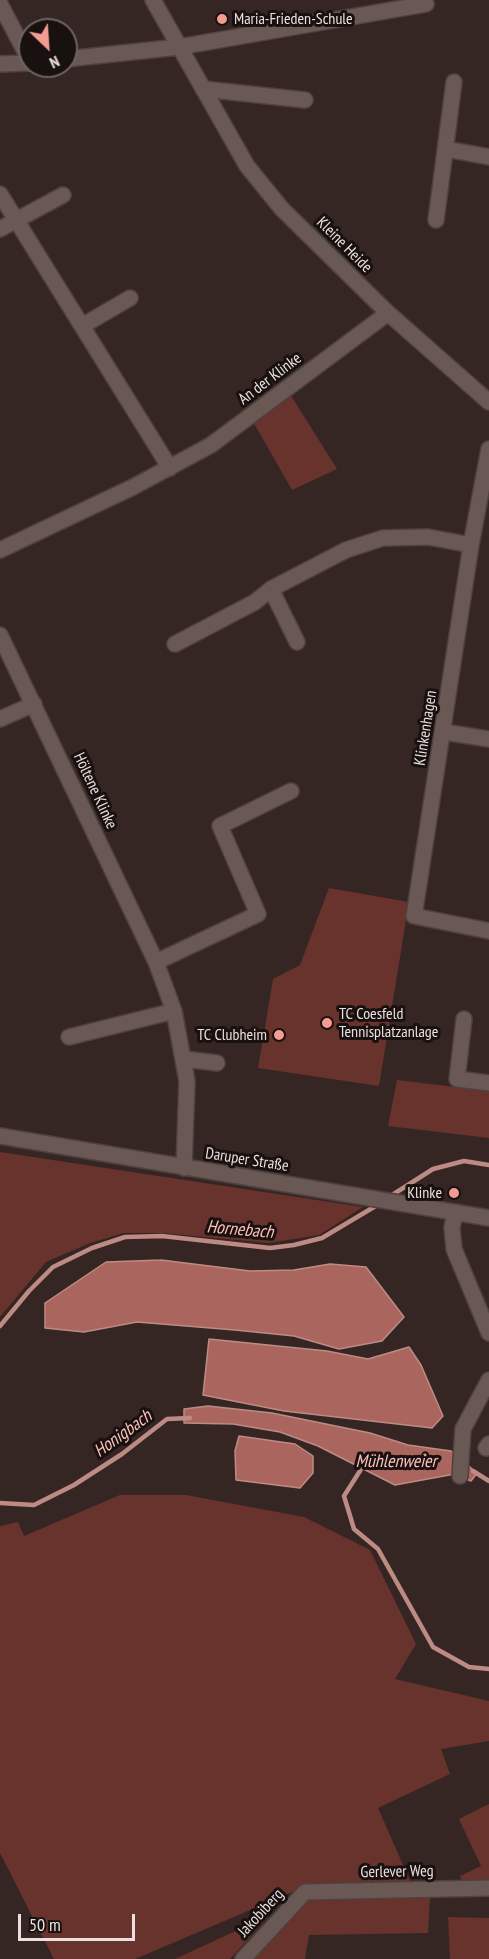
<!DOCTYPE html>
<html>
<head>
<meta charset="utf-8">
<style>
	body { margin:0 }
	#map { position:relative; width:489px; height:1959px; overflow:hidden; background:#352624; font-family:"PT Sans Narrow",sans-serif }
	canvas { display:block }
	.north { position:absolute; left:18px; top:18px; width:60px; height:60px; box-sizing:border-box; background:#181110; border:2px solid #6c6462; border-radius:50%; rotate:155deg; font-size:16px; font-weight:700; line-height:24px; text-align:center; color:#ebe0de }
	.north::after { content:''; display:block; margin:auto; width:21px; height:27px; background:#f59c92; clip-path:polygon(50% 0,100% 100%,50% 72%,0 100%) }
	.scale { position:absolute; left:18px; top:1914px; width:117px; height:27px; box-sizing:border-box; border:3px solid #ebe0de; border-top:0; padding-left:8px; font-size:18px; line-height:21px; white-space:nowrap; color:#ebe0de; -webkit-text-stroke:4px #181110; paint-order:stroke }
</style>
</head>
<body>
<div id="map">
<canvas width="489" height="1959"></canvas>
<div class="north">N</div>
<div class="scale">50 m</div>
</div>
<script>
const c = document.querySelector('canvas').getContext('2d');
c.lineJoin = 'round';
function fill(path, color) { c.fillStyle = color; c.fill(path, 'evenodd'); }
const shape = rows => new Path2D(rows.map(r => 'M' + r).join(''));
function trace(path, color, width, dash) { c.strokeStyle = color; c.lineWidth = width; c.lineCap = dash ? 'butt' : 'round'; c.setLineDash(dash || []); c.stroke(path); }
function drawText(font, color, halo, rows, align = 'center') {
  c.font = font + ' "PT Sans Narrow",sans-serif'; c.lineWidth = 6; c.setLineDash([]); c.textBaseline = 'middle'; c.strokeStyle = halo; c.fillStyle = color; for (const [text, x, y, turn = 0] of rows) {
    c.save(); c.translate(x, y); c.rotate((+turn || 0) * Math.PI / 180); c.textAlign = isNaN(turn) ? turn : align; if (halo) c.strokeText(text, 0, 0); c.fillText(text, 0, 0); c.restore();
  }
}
const green = shape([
	[290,394,337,469,292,490,252,420],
	[329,888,409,902,379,1086,258,1068,273,979,300,965],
	[397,1080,489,1091,489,1138,388,1126],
	[0,1152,363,1207,319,1235,269,1243,162,1233,124,1233,90,1243,46,1262,0,1317],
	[120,1495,186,1495,304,1517,370,1550,416,1644,395,1679,489,1701,489,1741,441,1749,450,1774,378,1808,411,1883,302,1888,135,1959,54,1959,0,1853,0,1526,18,1522,24,1536],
	[489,1804,489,1882,462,1882,460,1876,481,1866,459,1819],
	[308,1898,430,1898,428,1933,309,1935,305,1959,249,1959],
	[270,1915,230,1959,175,1959],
	[448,1917,489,1918,489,1959,450,1959]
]);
const water = shape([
	[161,1260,250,1271,294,1270,330,1264,366,1267,404,1317,382,1341,339,1349,294,1336,235,1330,137,1322,84,1332,45,1328,45,1303,106,1262,161,1260],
	[209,1339,327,1351,368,1359,409,1347,421,1365,443,1416,432,1428,284,1411,203,1395,209,1339],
	[208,1406,272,1413,370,1433,408,1445,451,1451,477,1473,471,1481,455,1474,395,1485,318,1446,280,1432,233,1424,184,1423,184,1409,208,1406],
	[239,1436,295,1444,313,1456,313,1473,300,1488,236,1480,235,1451,239,1436]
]);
const stream = shape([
	[389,1197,433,1169,464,1161,489,1165],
	[0,1326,29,1291,53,1267,92,1248,125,1237,162,1236,270,1248,294,1245,322,1238,379,1204],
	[365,1463,344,1496,354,1529,378,1549,433,1647,469,1667,489,1669],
	[473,1471,489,1481],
	[0,1503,34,1505,74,1485,122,1454,167,1419,190,1418]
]);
const minor = shape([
	[153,0,247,166,282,209,388,313,489,402],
	[0,4,30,61],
	[66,59,179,47,426,4],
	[0,64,30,63],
	[203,89,305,100],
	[446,149,489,157],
	[0,194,170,468],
	[436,220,454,82],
	[0,229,63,195],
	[82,326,130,298],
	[489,449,471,545,414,916,489,931],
	[0,550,133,487,211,445,388,313],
	[271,589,297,642],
	[0,635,156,962,174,1011,187,1081,184,1168],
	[175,644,255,602,271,589,346,550,383,538,428,537,471,545],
	[0,719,34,704],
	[444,732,489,739],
	[156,962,258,914,220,826,291,791],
	[464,1019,457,1079,489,1083],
	[69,1037,174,1011],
	[184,1059,217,1063],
	[0,1136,489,1218],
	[455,1212,452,1228,454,1249,489,1333],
	[486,1448,489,1444],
	[460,1476,463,1429,489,1380],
	[243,1959,305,1892,489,1888]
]);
const markers = [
	[222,19,6,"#f59c92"],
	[327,1023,6,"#f59c92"],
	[279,1035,6,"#f59c92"],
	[454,1193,6,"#f59c92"]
];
const poiNames = [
	["Maria-Frieden-Schule",234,19],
	["TC Coesfeld",339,1014],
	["Tennisplatzanlage",339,1032],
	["TC Clubheim",267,1035,"right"],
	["Klinke",442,1193,"right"]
];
const streetNames = [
	["Kleine Heide",344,245,45],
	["An der Klinke",270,379,-37],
	["Klinkenhagen",426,728,-81],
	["Höltene Klinke",95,791,65],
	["Daruper Straße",247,1160,9],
	["Gerlever Weg",397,1872,-1],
	["Jakobiberg",261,1913,-47]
];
const waterNames = [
	["Hornebach",240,1230,5],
	["Honigbach",123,1434,-36],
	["Mühlenweier",396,1462]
];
fill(green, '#68322d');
fill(water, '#aa665e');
trace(water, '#be8b84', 1.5);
trace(stream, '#be8b84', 4.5);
trace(minor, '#4e413f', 18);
trace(minor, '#6a5855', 15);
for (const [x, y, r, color] of markers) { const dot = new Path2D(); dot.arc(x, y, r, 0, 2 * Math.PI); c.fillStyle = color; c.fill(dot); trace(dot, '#181110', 2); }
drawText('16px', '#ebe0de', '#181110', poiNames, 'left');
drawText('16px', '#ebe0de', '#181110', streetNames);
drawText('italic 18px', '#fec1b9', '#181110', waterNames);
</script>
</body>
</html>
